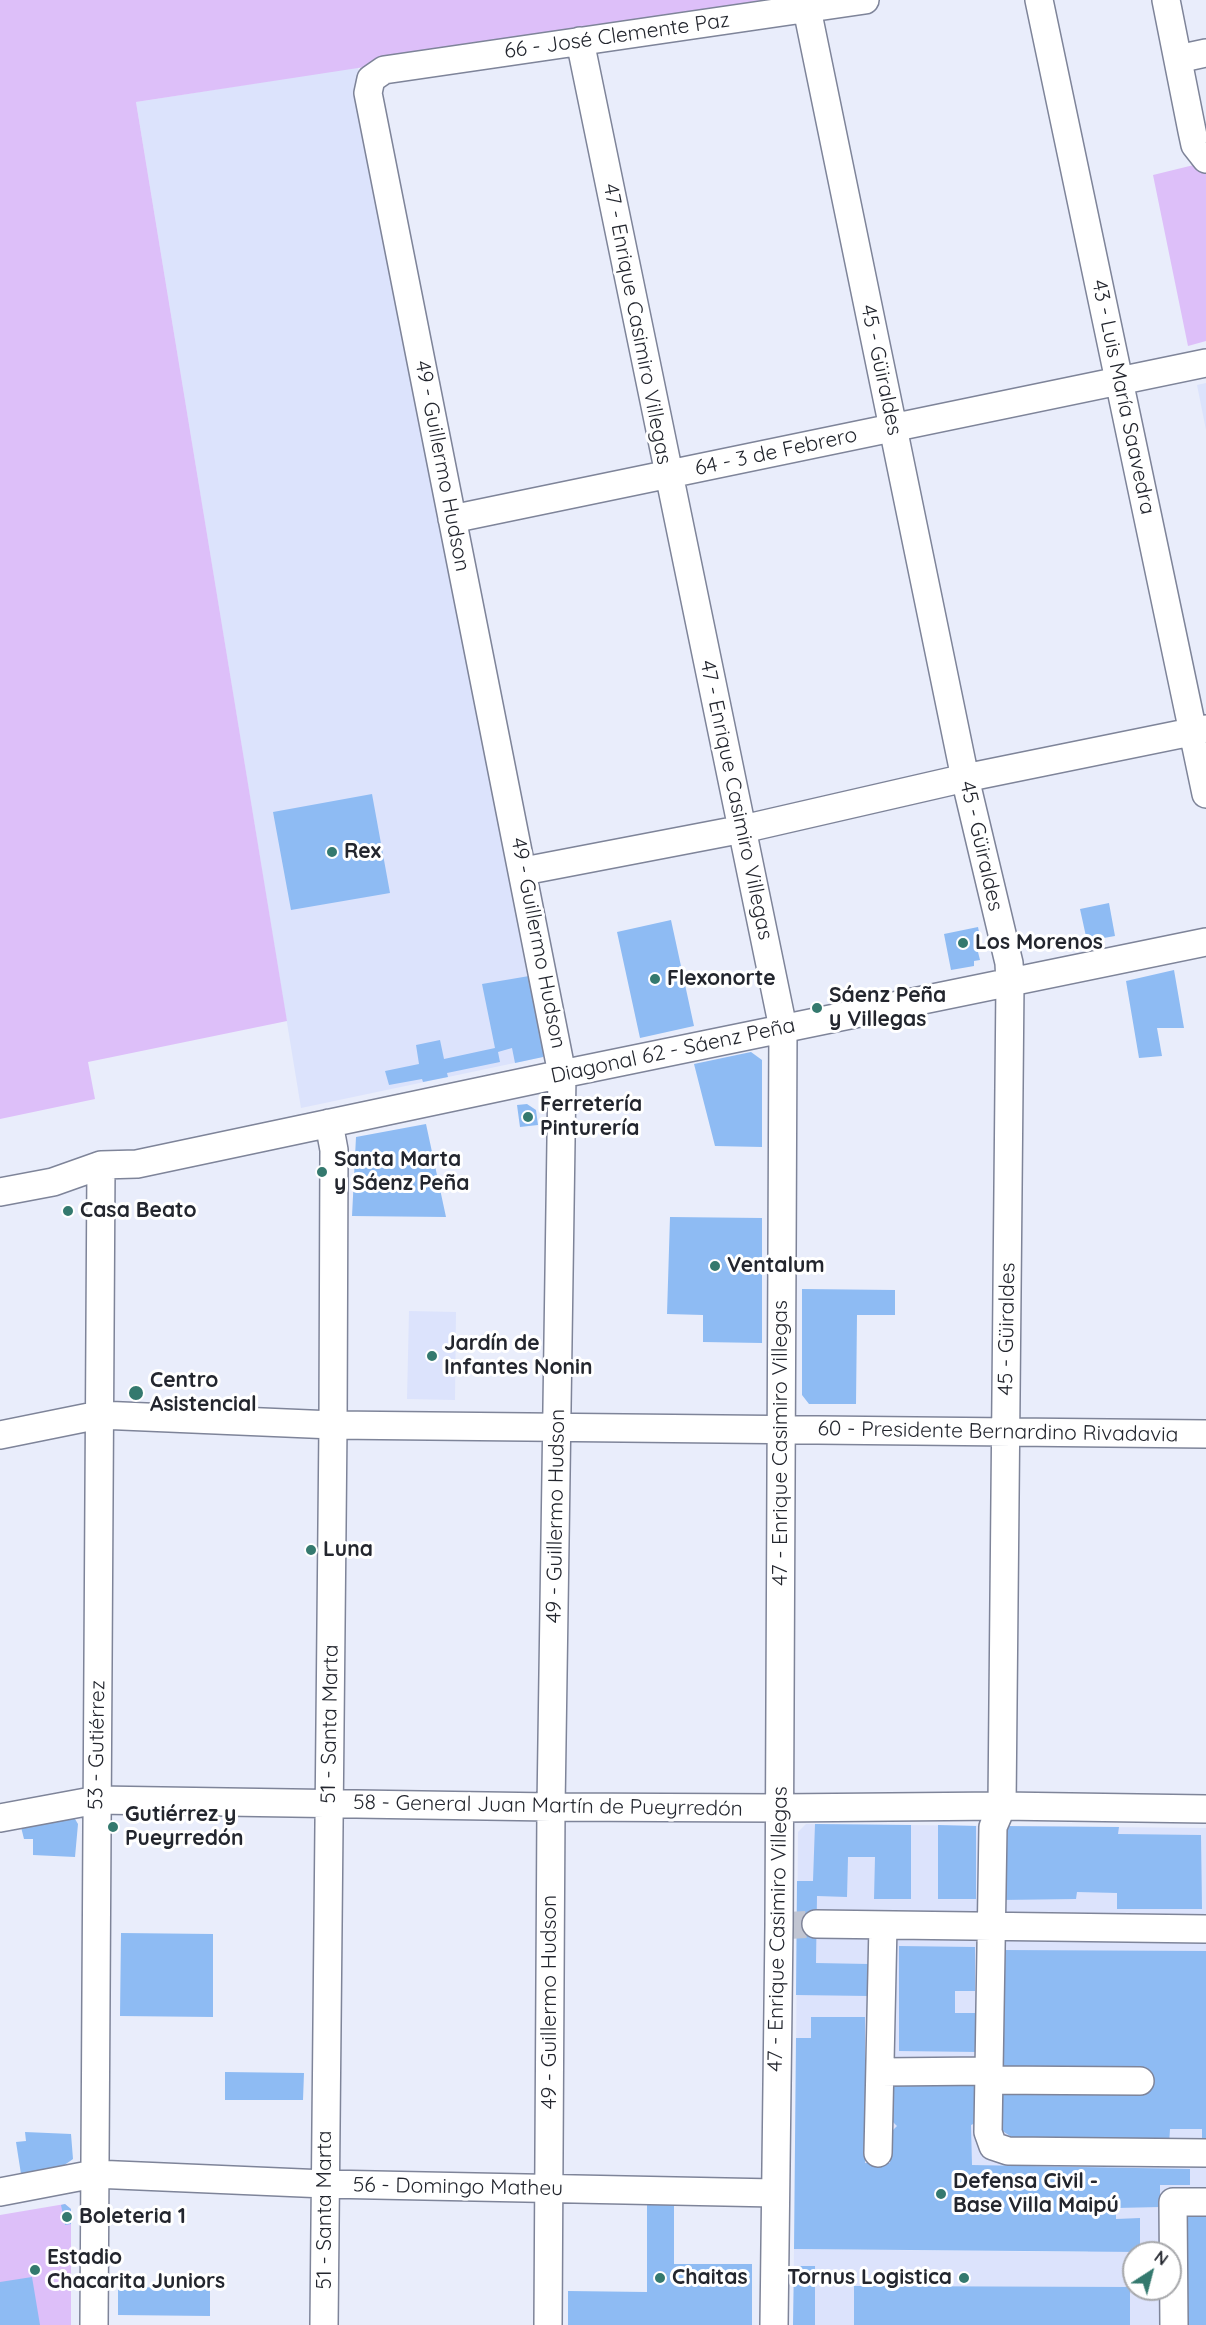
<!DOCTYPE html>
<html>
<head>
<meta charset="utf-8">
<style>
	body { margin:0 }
	#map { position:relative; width:1206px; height:2325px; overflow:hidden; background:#e9edfb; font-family:Quicksand,sans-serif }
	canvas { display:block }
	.north { position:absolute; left:1122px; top:2241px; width:60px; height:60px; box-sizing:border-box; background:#fff; border:2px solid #a7a8ab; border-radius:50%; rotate:36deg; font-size:16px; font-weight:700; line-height:24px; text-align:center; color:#23262e }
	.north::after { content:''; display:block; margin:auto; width:21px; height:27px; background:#34796e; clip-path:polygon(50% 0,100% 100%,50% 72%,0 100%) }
</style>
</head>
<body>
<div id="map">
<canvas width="1206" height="2325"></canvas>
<div class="north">N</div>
</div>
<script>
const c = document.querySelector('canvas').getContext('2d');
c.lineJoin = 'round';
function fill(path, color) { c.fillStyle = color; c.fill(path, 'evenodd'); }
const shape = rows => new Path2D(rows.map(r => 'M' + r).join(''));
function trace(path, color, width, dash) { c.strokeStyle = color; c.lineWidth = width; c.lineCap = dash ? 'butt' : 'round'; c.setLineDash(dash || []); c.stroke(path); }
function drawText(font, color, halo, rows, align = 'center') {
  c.font = font + ' Quicksand,sans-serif'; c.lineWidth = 6; c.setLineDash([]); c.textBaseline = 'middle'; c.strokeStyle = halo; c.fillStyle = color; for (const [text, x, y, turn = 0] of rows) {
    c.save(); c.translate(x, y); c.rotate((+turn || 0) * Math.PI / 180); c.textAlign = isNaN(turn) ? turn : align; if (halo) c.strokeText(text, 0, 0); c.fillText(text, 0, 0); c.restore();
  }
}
const built = shape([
	[358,67,548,1050,543,1057,301,1108,136,102],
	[1206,383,1206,430,1197,385],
	[409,1311,456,1312,455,1400,407,1399],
	[806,1824,1206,1828,1206,2325,793,2325,794,2249,1088,2252,1088,2168,795,2162,798,1832],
	[1134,2253,1170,2253,1170,2289,1134,2289]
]);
const green = shape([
	[0,0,802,0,136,102,287,1021,88,1062,95,1099,0,1119],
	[1206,162,1206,341,1188,346,1153,175],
	[65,2204,71,2209,71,2325,0,2325,0,2215]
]);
const building = shape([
	[372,794,390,893,291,910,273,812],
	[1109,903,1115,936,1087,941,1080,909],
	[671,920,694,1026,640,1038,617,932],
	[978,927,983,951,978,952,980,960,974,961,974,966,951,970,944,934],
	[1174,970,1184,1028,1157,1028,1162,1056,1139,1058,1126,981],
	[535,975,548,1050,543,1057,515,1063,512,1048,498,1052,500,1062,447,1073,448,1077,423,1082,422,1079,389,1085,385,1071,419,1064,416,1045,440,1040,444,1059,495,1048,482,984],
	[751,1052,762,1060,762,1147,715,1146,694,1064],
	[527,1104,536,1110,538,1125,520,1127,517,1105],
	[426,1124,446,1217,352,1216,356,1137],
	[670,1217,762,1218,762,1343,703,1342,703,1315,667,1314],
	[802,1289,895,1290,895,1315,857,1315,856,1404,809,1404,802,1395],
	[69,1816,75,1819,78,1824,75,1857,33,1855,33,1839,24,1839,21,1827],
	[815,1824,911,1825,911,1899,874,1899,875,1857,848,1857,847,1897,817,1896,816,1963,869,1964,869,1996,796,1995,797,1881,813,1881],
	[938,1825,976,1826,976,1899,938,1899],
	[1001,1826,1119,1827,1118,1834,1201,1835,1202,1909,1117,1909,1117,1893,1077,1892,1076,1899,1000,1900],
	[121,1933,213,1934,213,2017,120,2016],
	[899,1946,975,1947,975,1991,955,1991,955,2013,978,2013,978,2052,899,2051],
	[1001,1950,1206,1951,1206,2145,1202,2145,1202,2129,1170,2129,1169,2145,1024,2145,1001,2130],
	[811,2017,865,2017,865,2163,890,2163,891,2132,897,2126,891,2120,890,2082,980,2082,980,2121,971,2125,972,2165,1190,2169,1190,2185,1160,2185,1160,2207,1116,2208,1116,2219,1140,2218,1140,2252,794,2249,796,2038,811,2038],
	[225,2072,304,2073,303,2100,225,2100],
	[25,2132,71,2134,73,2159,63,2166,39,2173,21,2174,16,2142,26,2141],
	[65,2204,71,2209,71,2224,65,2225,61,2205],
	[647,2205,674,2205,674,2264,752,2264,752,2325,568,2325,568,2291,647,2292],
	[1186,2217,1206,2217,1206,2325,1187,2325],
	[794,2266,815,2266,815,2325,793,2325],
	[32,2277,40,2325,0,2325,0,2282],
	[854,2286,1130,2287,1130,2325,854,2325],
	[118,2287,210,2288,210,2316,118,2315]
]);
const minorTunnel = shape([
	[779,1926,816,1924]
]);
const minor = shape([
	[1039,0,1206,794],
	[1166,0,1192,131,1195,145,1206,159],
	[807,9,965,778,1009,963,1010,983,1002,1806,993,1827,988,2132,993,2146,1008,2151,1206,2153],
	[580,41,783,1028,779,1926,774,2325],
	[1178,59,1206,53],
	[452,519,1206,363],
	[524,871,743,829,965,778,1206,729],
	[0,1192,53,1182,101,1165,137,1164,562,1074,1206,942],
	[0,1435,99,1415,333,1425,1206,1434],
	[0,1818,97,1800,551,1807,779,1808,1002,1806,1206,1809],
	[816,1924,1206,1929],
	[881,2072,988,2071],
	[988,2080,1140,2081],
	[878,2153,883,1925],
	[0,2192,94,2174,325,2184,775,2193],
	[94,2325,101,1165],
	[324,2325,333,1425,334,1150,329,1123],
	[548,2325,551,1807,562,1074,368,93,371,79,384,70,865,0],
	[1174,2325,1173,2202,1206,2202]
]);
const markers = [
	[332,852,6,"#34796e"],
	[963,943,6,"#34796e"],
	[655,979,6,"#34796e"],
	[817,1008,6,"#34796e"],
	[528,1117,6,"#34796e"],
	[322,1172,6,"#34796e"],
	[68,1211,6,"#34796e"],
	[715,1266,6,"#34796e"],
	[432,1356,6,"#34796e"],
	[136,1393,8,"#34796e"],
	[311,1550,6,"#34796e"],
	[113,1827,6,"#34796e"],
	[941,2194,6,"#34796e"],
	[67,2217,6,"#34796e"],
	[35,2270,6,"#34796e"],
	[660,2278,6,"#34796e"],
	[964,2278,6,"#34796e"]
];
const streetNames = [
	["66 - José Clemente Paz",617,36,-8],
	["47 - Enrique Casimiro Villegas",637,324,79],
	["45 - Güiraldes",881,370,78],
	["43 - Luis María Saavedra",1123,397,78],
	["64 - 3 de Febrero",776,452,-12],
	["49 - Guillermo Hudson",442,466,79],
	["47 - Enrique Casimiro Villegas",736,800,78],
	["45 - Güiraldes",981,846,77],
	["49 - Guillermo Hudson",538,943,79],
	["Diagonal 62 - Sáenz Peña",673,1051,-12],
	["45 - Güiraldes",1007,1329,-89],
	["60 - Presidente Bernardino Rivadavia",998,1432,1],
	["47 - Enrique Casimiro Villegas",781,1443,-90],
	["49 - Guillermo Hudson",556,1516,-89],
	["51 - Santa Marta",330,1724,-89],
	["53 - Gutiérrez",97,1745,-89],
	["58 - General Juan Martín de Pueyrredón",548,1806,1],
	["47 - Enrique Casimiro Villegas",778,1929,-89],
	["49 - Guillermo Hudson",550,2002,-90],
	["56 - Domingo Matheu",458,2187,1],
	["51 - Santa Marta",325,2210,-90]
];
const poiNames = [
	["Rex",344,852],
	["Los Morenos",975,943],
	["Flexonorte",667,979],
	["Sáenz Peña",829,996],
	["y Villegas",829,1020],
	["Ferretería",540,1105],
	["Pinturería",540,1129],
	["Santa Marta",334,1160],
	["y Sáenz Peña",334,1184],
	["Casa Beato",80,1211],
	["Ventalum",727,1266],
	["Jardín de",444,1344],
	["Infantes Nonin",444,1368],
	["Centro",150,1381],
	["Asistencial",150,1405],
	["Luna",323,1550],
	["Gutiérrez y",125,1815],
	["Pueyrredón",125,1839],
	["Defensa Civil -",953,2182],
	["Base Villa Maipú",953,2206],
	["Boleteria 1",79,2217],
	["Estadio",47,2258],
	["Chacarita Juniors",47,2282],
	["Chaitas",672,2278],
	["Tornus Logistica",952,2278,"right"]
];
fill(built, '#dce3fc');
fill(green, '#ddbff9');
fill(building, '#8ebbf3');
trace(minorTunnel, '#c1c5d2', 27, [27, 14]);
trace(minor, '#7e8499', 30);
trace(minor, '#fff', 27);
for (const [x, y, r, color] of markers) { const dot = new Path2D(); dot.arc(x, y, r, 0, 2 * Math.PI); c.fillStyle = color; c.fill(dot); trace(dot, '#fff', 2); }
drawText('21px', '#23262e', '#fff', streetNames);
drawText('bold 21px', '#23262e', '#fff', poiNames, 'left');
</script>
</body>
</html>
